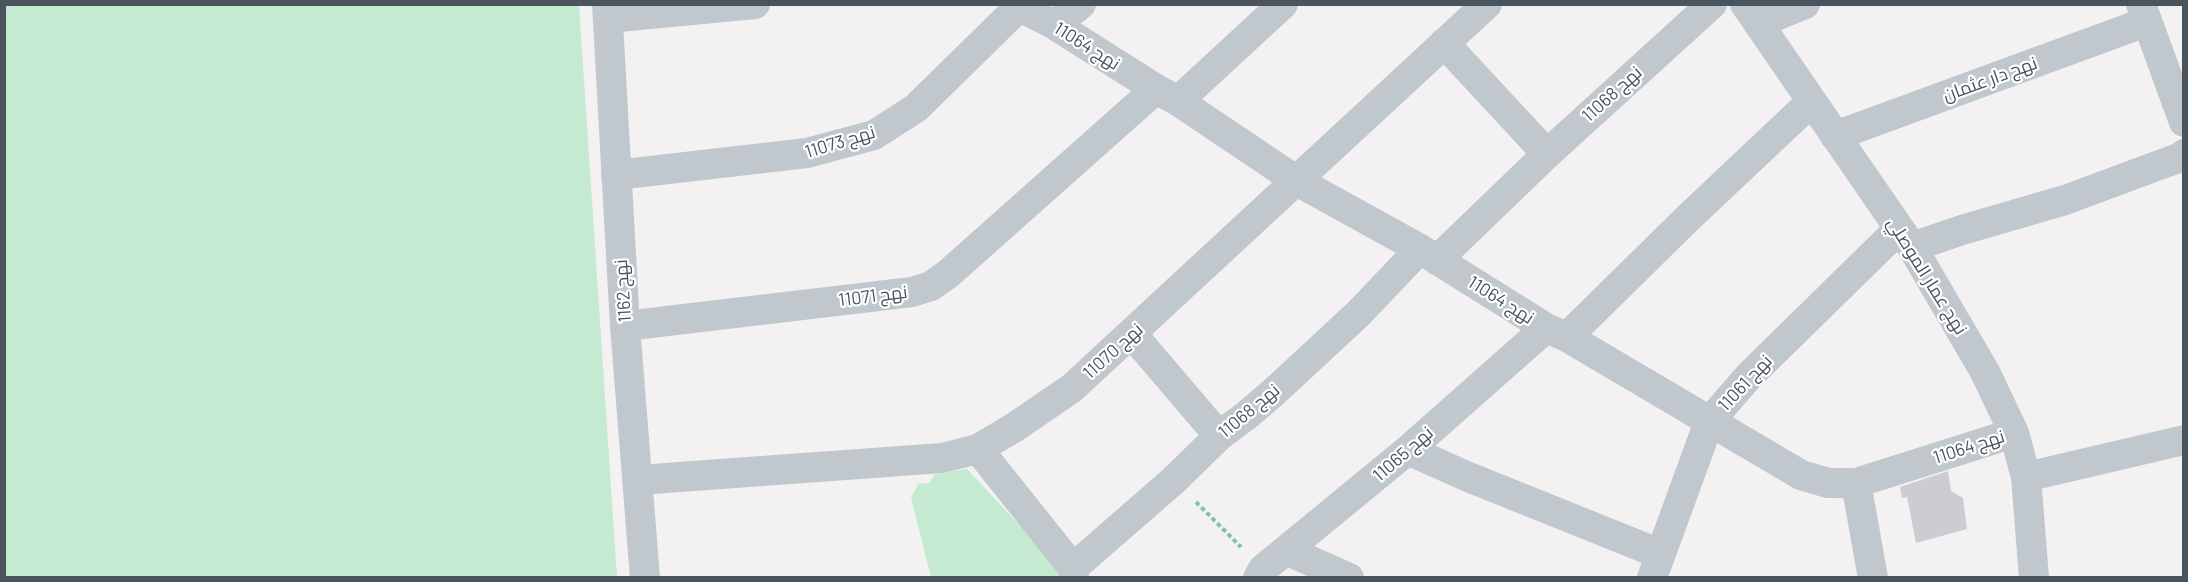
<!DOCTYPE html>
<html>
<head>
<meta charset="utf-8">
<style>
	body { margin:0 }
	#map { position:relative; width:2188px; height:582px; overflow:hidden; background:#f3f1f1; font-family:Barlow,sans-serif }
	canvas { display:block }
	.frame { position:absolute; inset:0; border:6px solid #4a545c; pointer-events:none }
</style>
</head>
<body>
<div id="map">
<canvas width="2188" height="582"></canvas>
<div class="frame"></div>
</div>
<script>
const c = document.querySelector('canvas').getContext('2d');
c.lineJoin = 'round';
function fill(path, color) { c.fillStyle = color; c.fill(path, 'evenodd'); }
const shape = rows => new Path2D(rows.map(r => 'M' + r).join(''));
function trace(path, color, width, dash) { c.strokeStyle = color; c.lineWidth = width; c.lineCap = dash ? 'butt' : 'round'; c.setLineDash(dash || []); c.stroke(path); }
function drawText(font, color, halo, rows, align = 'center') {
  c.font = font + ' Barlow,Cairo,sans-serif'; c.lineWidth = 4.5; c.setLineDash([]); c.textBaseline = 'middle'; c.strokeStyle = halo; c.fillStyle = color; for (const [text, x, y, turn = 0] of rows) {
    c.save(); c.translate(x, y); c.rotate((+turn || 0) * Math.PI / 180); c.textAlign = isNaN(turn) ? turn : align; if (halo) c.strokeText(text, 0, 0); c.fillText(text, 0, 0); c.restore();
  }
}
const green = shape([
	[4,5,579,5,617,577,5,577],
	[967,469,1063,572,1066,577,931,577,911,498,918,484,929,483,935,474]
]);
const building = shape([
	[1948,471,1951,491,1963,498,1967,529,1916,543,1907,497,1902,498,1900,487]
]);
const path = shape([
	[1196,502,1241,547]
]);
const minor = shape([
	[607,4,625,326,645,578],
	[1014,4,1055,25,1156,89,1178,101,1297,181,1420,249,1546,328,1567,337,1801,475,1828,483,1856,483,2014,433],
	[1745,4,1912,247,1985,372,2014,433,2026,477,2034,578],
	[2141,4,2184,122],
	[608,18,755,4],
	[1758,23,1805,4],
	[1055,25,1081,4],
	[1444,43,1547,154],
	[1178,101,1283,4],
	[1835,136,2146,22],
	[616,175,807,153,874,135,916,108,1019,7],
	[1912,247,1962,230,2065,200,2181,157,2184,154],
	[1437,260,1547,154,1712,4],
	[625,326,912,292,931,286,948,274,1156,89],
	[1132,334,1219,436],
	[1567,337,1688,218,1811,102],
	[978,449,1073,568],
	[1408,450,1466,476,1660,554],
	[2026,477,2184,440],
	[638,480,942,458,978,449,1015,427,1072,388,1487,4],
	[1856,483,1873,578],
	[1288,551,1349,578],
	[1074,578,1073,568,1174,480,1219,436,1247,415,1275,391,1358,314,1420,249],
	[1258,578,1263,569,1408,450,1546,328],
	[1652,578,1709,422,1749,376,1899,229]
]);
const streetNames = [
	["نهج 11064",1087,46,32],
	["نهج دار عثمان",1990,79,-20],
	["نهج 11068",1612,94,-42],
	["نهج 11073",840,142,-17],
	["نهج عمار الموصلي",1927,276,58],
	["نهج 1162",623,291,-94],
	["نهج 11071",873,296,-7],
	["نهج 11064",1501,300,32],
	["نهج 11070",1113,351,-42],
	["نهج 11061",1745,383,-47],
	["نهج 11068",1249,411,-40],
	["نهج 11064",1969,447,-18],
	["نهج 11065",1403,454,-41]
];
fill(green, '#c4ebd1');
fill(building, '#cbcdd2');
trace(path, '#7fc6a0', 4, [4.5, 3]);
trace(minor, '#c0c8ce', 30);
drawText('18px', '#4a545c', '#fff', streetNames);
</script>
</body>
</html>
